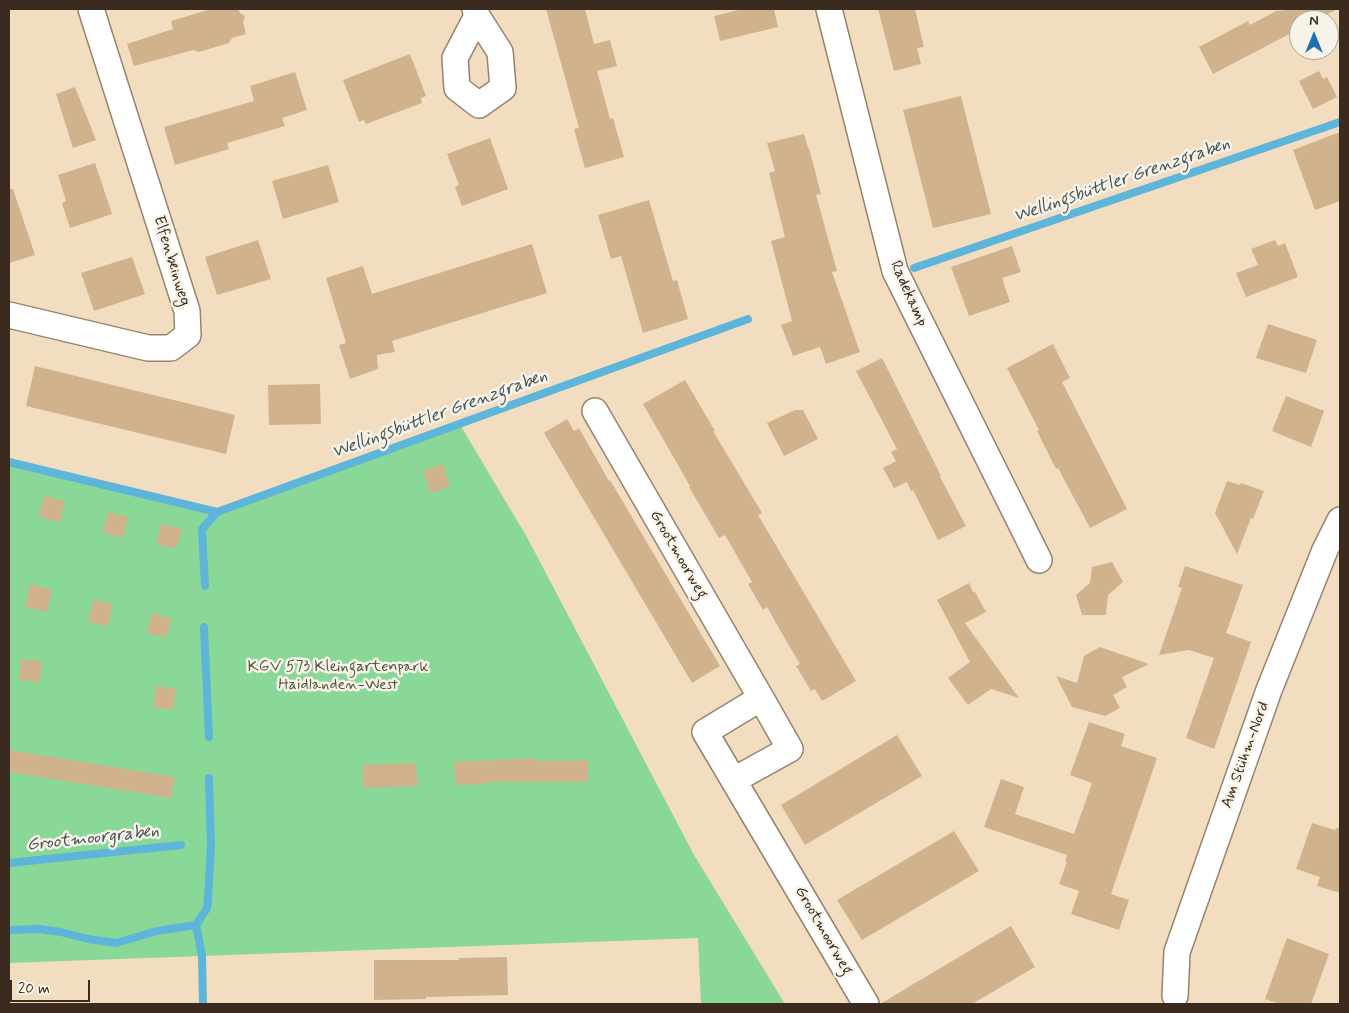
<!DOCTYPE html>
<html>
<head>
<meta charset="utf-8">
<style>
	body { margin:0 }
	#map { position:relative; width:1349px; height:1013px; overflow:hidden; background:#f3ddc0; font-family:Mynerve,sans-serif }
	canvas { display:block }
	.frame { position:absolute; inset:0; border:10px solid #3b2a1e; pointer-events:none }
	.north { position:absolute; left:1289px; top:10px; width:50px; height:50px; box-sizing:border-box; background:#f7f3e8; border:1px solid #aca397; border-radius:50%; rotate:0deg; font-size:14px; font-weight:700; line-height:20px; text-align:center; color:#3b2a1e }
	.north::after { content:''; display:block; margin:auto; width:18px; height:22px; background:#1f6fb2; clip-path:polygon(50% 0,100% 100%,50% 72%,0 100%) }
	.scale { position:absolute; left:10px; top:980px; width:80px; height:22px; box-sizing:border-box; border:2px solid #3b2a1e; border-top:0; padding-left:6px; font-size:15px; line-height:18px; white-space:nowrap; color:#3b2a1e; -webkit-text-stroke:4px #f7f3e8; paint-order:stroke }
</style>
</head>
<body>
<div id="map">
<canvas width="1349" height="1013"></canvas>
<div class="frame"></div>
<div class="north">N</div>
<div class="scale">20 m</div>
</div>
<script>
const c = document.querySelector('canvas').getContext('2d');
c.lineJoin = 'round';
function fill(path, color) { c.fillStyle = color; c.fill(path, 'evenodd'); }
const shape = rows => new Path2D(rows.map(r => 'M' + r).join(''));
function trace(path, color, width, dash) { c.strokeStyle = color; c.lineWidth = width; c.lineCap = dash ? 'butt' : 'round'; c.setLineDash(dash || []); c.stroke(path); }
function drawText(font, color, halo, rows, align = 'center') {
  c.font = font + ' Mynerve,sans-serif'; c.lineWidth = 5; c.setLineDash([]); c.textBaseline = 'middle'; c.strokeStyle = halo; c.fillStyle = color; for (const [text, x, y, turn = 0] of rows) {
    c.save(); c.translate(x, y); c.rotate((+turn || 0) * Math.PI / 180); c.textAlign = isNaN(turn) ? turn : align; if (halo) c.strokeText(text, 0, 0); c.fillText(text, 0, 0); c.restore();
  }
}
const green = shape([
	[459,423,528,539,694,855,785,1004,701,1004,698,938,9,963,9,459,217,509]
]);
const stream = shape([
	[914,268,1340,122],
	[9,462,217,512],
	[205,586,202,529,217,512,748,319],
	[204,627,209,737],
	[9,863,181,845],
	[9,930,39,929,61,932,88,939,116,943,157,931,196,925],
	[203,1004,202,956,196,925,207,908,208,899,211,845,209,778]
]);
const building = shape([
	[211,9,238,9,240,13,245,16,243,22,246,34,232,38,229,43,199,52,193,50,134,66,127,44,173,29,171,21],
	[546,9,585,9,594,44,610,40,617,66,597,71,610,119,613,118,624,157,585,168,574,129,579,128],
	[743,9,774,9,778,27,720,41,714,16],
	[878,9,915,9,924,47,917,48,921,64,894,71],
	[1286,9,1338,9,1326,15,1328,20,1299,20,1299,33,1297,30,1213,74,1199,47,1248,21,1250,25,1276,11,1287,10],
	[410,54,426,96,421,98,422,103,366,124,364,120,359,122,343,80],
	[1319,71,1323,79,1327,77,1337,97,1313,109,1299,81],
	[295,72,307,110,282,118,285,126,227,143,229,149,175,165,164,127,254,101,250,86],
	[75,87,96,140,73,148,56,94],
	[961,96,991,214,933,228,903,110],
	[1340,132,1340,201,1315,210,1293,150],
	[804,134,808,148,809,148,821,194,816,195,837,271,832,272,860,352,826,364,820,347,793,356,781,325,792,321,771,241,785,237,769,173,775,171,767,143],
	[490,138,508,189,462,206,455,187,459,185,447,154],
	[95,163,112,214,70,228,62,203,66,201,58,175],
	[328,165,339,202,283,219,272,181],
	[9,189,13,189,35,255,9,263],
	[649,200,673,281,677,280,688,319,643,333,621,256,611,259,598,215],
	[258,240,271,279,217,295,205,257],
	[1275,240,1278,246,1285,243,1298,277,1246,297,1236,273,1258,265,1251,249],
	[532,244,547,293,392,341,395,352,377,355,378,369,350,379,339,345,346,343,326,278,363,266,372,294],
	[1012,246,1021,272,1002,278,1010,302,969,316,951,267],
	[132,257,145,294,94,311,81,273],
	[1268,324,1317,340,1306,373,1256,358],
	[1053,344,1070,378,1062,382,1127,509,1090,528,1058,468,1056,469,1037,431,1039,430,1007,368],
	[882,358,941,476,940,477,966,526,938,540,913,490,911,491,907,482,894,488,883,468,896,461,891,452,897,449,856,371],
	[35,366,235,415,226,454,26,406],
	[685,380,715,431,713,431,762,513,758,515,856,681,822,701,815,689,811,691,796,666,800,664,784,637,767,607,763,610,748,584,752,582,725,535,719,538,689,487,690,486,643,404],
	[320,384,321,424,269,425,268,385],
	[1286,396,1324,411,1311,447,1272,431],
	[795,410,803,410,818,439,784,456,767,423],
	[567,419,574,431,579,428,609,481,610,480,720,666,692,683,544,433],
	[443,464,450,487,430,493,423,471],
	[1227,481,1240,485,1241,483,1264,491,1253,519,1251,518,1237,554,1215,513],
	[44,496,65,501,60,523,39,517],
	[108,512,128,517,123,538,103,533],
	[161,524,182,529,176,549,156,544],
	[1112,562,1123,582,1108,595,1106,615,1082,615,1076,595,1090,583,1092,567],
	[1185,566,1243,585,1226,633,1251,642,1214,749,1186,738,1214,658,1189,650,1159,655,1182,588,1178,587],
	[969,583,973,592,975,592,986,612,965,623,1019,698,991,689,968,705,948,678,970,662,937,600],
	[30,584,52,590,47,612,25,607],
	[93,600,113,604,108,626,88,622],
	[152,613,172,619,166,638,147,633],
	[1100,647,1149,664,1122,677,1127,687,1113,695,1120,708,1105,716,1072,707,1056,676,1077,683,1084,656],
	[21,659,42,661,40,682,19,680],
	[156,686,176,689,173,710,153,707],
	[1089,722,1125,734,1121,746,1157,758,1111,894,1129,900,1119,930,1071,914,1079,891,1059,884,1067,862,1065,861,1067,855,984,827,1001,779,1024,787,1015,814,1074,834,1092,783,1070,775],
	[897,735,922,776,805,845,781,805],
	[9,750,175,777,171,798,9,772],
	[536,758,536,761,588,760,588,782,486,782,486,784,456,785,454,762],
	[416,763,418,786,363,788,362,765],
	[1312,823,1335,830,1336,828,1340,828,1340,893,1317,886,1320,877,1296,869],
	[954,831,979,871,862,940,837,900],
	[1011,926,1035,967,972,1004,880,1004],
	[1287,938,1329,954,1311,1004,1280,1004,1265,999],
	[507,957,508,995,426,997,426,999,374,1000,374,960,459,960,459,958]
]);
const street = shape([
	[475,9,477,16,500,52,503,88,479,105,457,88,455,58,477,16],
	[829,9,895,271,1039,560],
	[9,315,148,348,171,348,188,335,187,311,91,9],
	[595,411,761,698],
	[734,780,790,749,761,698,705,732,866,1004],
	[1175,996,1177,952,1269,690,1325,550,1340,520]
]);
const streetNames = [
	["Elfenbeinweg",171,261,73],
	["Radekamp",908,294,66],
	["Grootmoorweg",678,555,60],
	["Am Stühm-Nord",1246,755,-70],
	["Grootmoorweg",823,931,60]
];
const parkNames = [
	["KGV 573 Kleingartenpark",338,668],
	["Haidlanden-West",338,686]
];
const waterNames = [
	["Wellingsbüttler Grenzgraben",1122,181,-19],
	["Wellingsbüttler Grenzgraben",440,415,-20],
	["Grootmoorgraben",93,839,-6]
];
fill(green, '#89d897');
trace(stream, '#5db5da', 8);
fill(building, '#d0b38d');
trace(street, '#97846f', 28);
trace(street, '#fff', 25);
drawText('16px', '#3b2a1e', '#f7f3e8', streetNames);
drawText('16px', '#4e563c', '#f7f3e8', parkNames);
drawText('italic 18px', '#455456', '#f7f3e8', waterNames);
</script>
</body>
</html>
